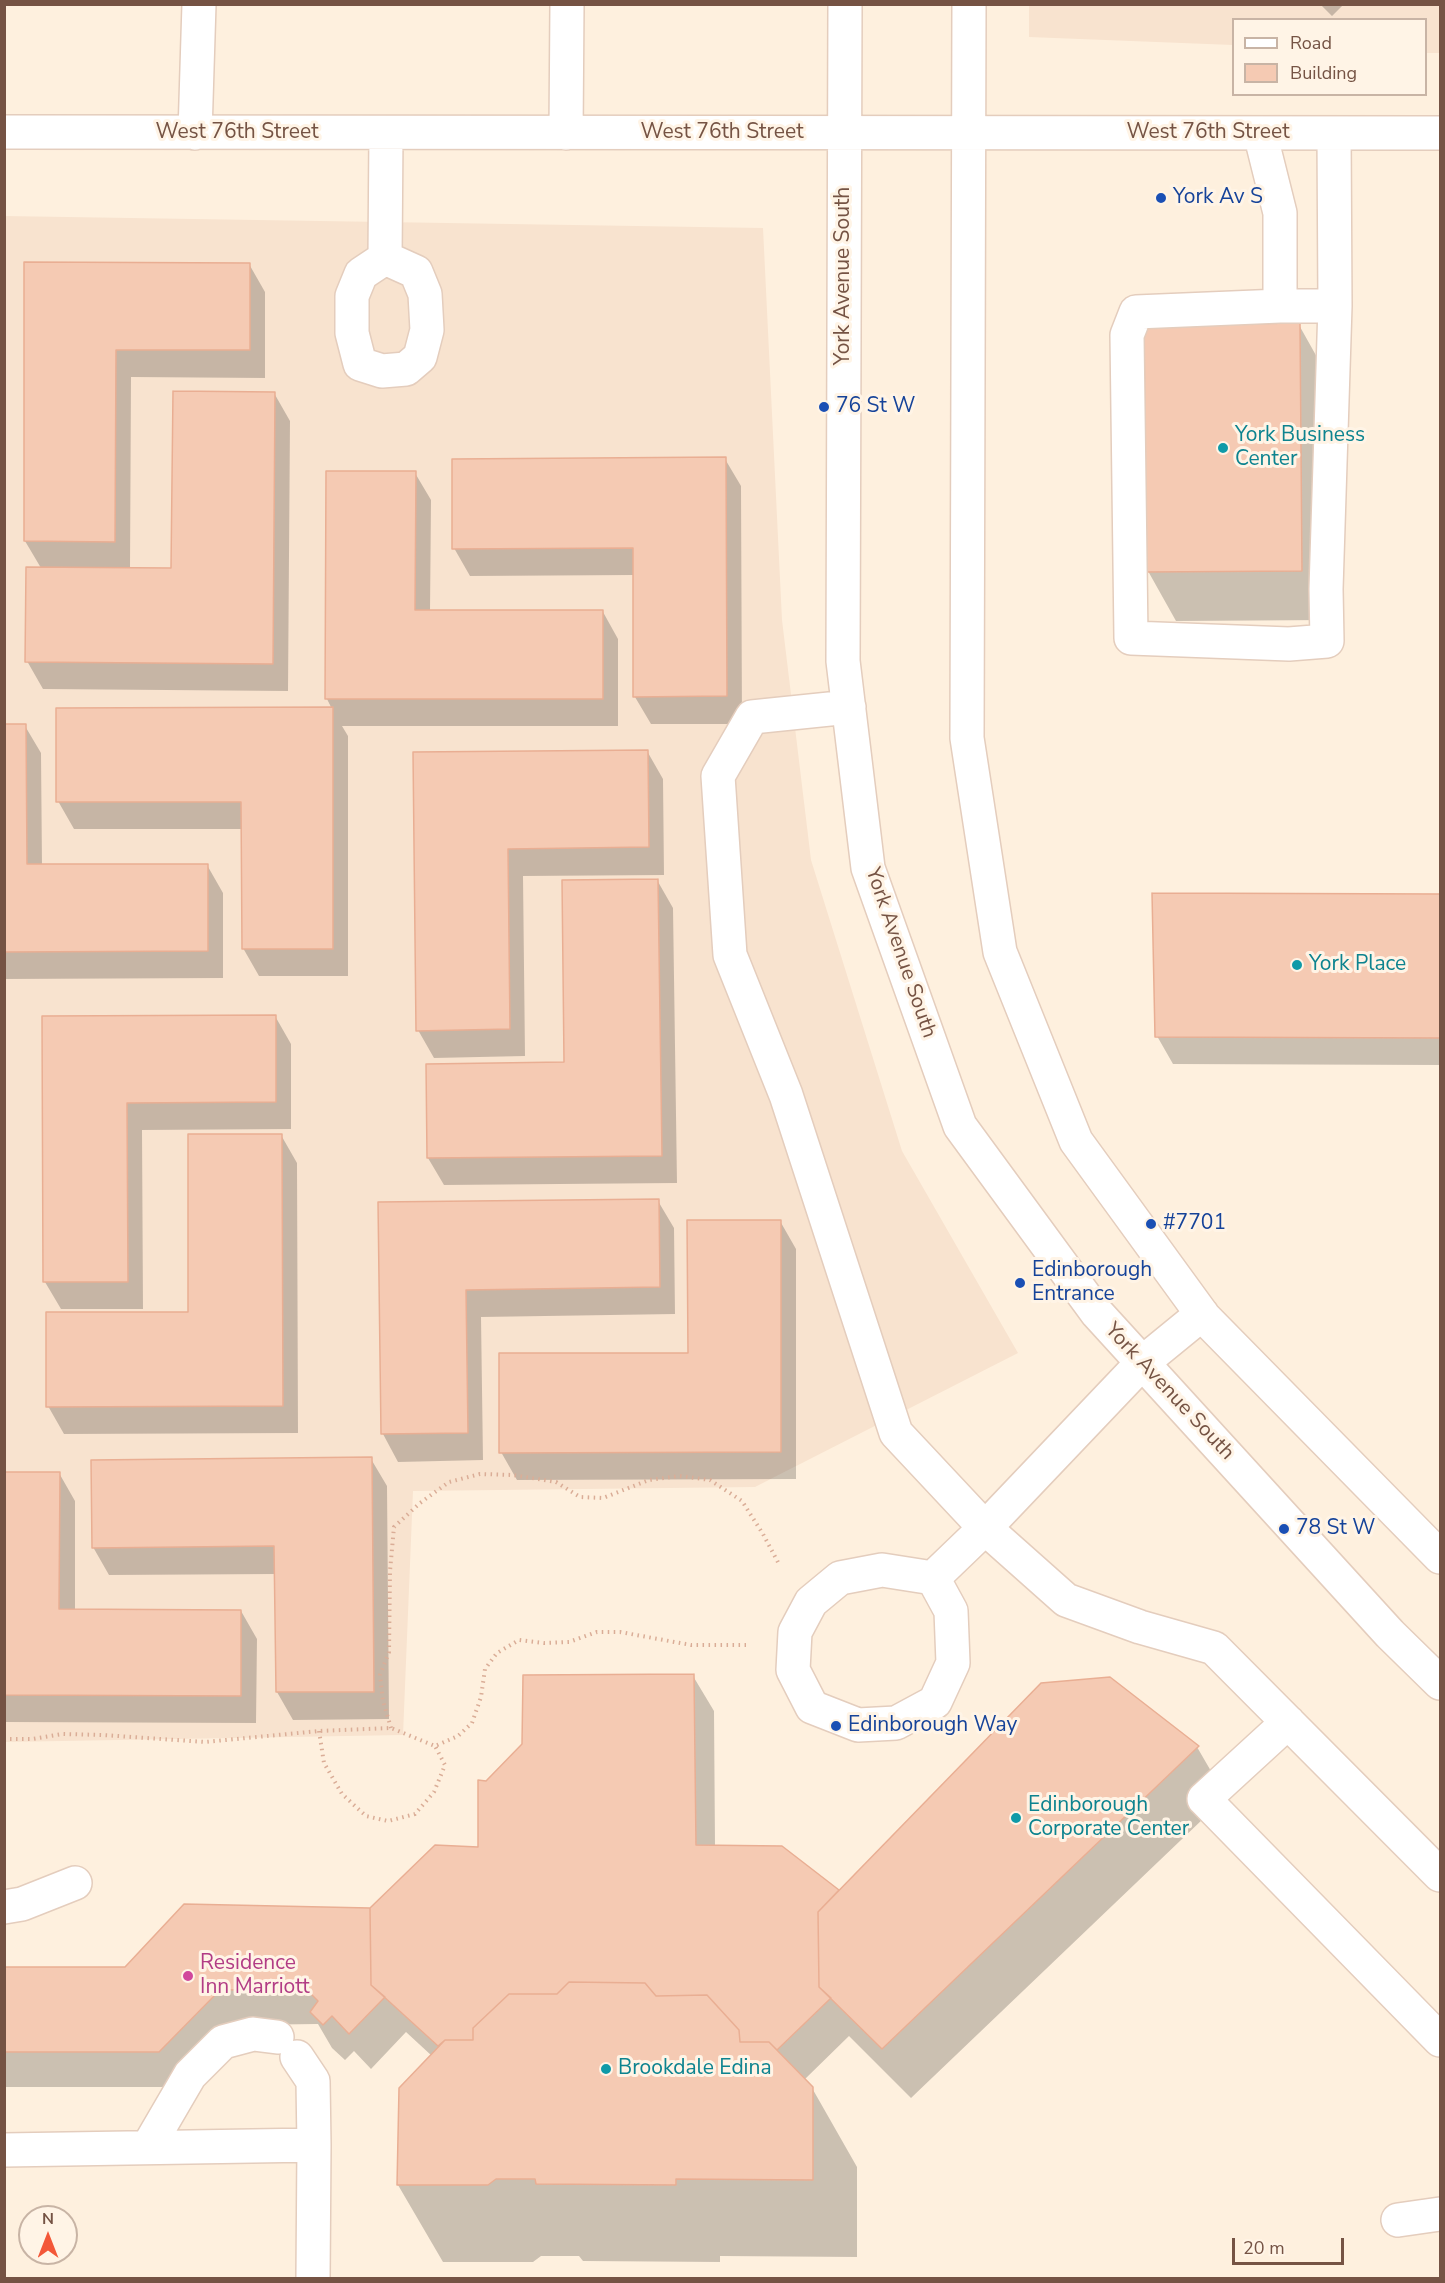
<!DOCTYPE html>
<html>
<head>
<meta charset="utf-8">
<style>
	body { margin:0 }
	#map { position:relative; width:1445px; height:2283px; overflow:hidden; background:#fef0de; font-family:"Nunito Sans",sans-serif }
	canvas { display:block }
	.frame { position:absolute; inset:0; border:6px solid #755344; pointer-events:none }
	.legend { position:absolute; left:1232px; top:18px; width:195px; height:78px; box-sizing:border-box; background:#fff4e6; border:2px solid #c8b4a5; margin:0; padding:8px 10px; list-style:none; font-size:18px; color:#755344 }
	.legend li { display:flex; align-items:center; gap:12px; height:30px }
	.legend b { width:30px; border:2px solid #c8b4a5 }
	.north { position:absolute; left:18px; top:2205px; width:60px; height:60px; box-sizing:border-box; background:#fff4e6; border:2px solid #c8b4a5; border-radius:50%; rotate:0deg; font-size:16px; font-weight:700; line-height:24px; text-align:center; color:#755344 }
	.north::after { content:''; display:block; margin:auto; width:21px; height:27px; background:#f35738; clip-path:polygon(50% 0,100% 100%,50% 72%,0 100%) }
	.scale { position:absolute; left:1232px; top:2238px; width:112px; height:27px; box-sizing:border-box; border:3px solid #755344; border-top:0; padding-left:8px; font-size:18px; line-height:21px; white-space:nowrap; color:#755344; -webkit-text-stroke:4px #fff4e6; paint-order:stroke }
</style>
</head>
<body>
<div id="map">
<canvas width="1445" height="2283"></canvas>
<div class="frame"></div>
<ul class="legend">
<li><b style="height:8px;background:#fff"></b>Road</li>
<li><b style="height:16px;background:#f5cab3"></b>Building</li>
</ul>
<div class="north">N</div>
<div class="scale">20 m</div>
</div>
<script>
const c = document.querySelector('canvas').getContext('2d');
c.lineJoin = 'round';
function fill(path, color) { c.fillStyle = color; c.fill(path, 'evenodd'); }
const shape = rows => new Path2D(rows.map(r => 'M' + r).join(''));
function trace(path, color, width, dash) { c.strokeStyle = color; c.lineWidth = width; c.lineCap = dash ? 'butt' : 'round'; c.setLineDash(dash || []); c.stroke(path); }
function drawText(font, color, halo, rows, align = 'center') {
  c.font = font + ' "Nunito Sans",sans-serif'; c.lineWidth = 6; c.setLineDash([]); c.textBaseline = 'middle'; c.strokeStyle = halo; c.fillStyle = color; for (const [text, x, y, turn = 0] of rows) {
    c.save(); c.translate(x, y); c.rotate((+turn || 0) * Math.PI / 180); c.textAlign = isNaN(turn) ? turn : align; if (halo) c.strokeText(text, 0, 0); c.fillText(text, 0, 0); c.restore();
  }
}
const residential = shape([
	[1029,5,1440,5,1440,53,1426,53,1426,20,1234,20,1233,45,1029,37],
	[4,216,763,228,782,620,811,860,902,1151,1018,1353,755,1487,413,1491,403,1735,5,1742]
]);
const shadow = shape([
	[1320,4,1344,4,1332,16],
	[26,264,249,264,265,292,265,378,131,377,130,569,173,570,274,393,290,421,288,691,43,689,27,661,41,568,25,541],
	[1299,325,1327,375,1330,620,1176,621,1148,571],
	[725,459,741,486,742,724,651,724,635,697,634,575,470,576,454,548],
	[415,473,431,500,430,612,603,612,618,639,618,726,342,726,348,736,348,976,259,976,243,948,243,829,74,829,58,801,332,709,327,699],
	[4,726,25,726,41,753,42,866,207,865,223,893,223,978,4,979],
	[647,751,663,779,664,875,523,876,525,1056,434,1058,418,1030,415,754],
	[657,880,673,908,677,1183,444,1185,428,1158,566,1063],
	[1154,894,1440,895,1440,1065,1173,1064,1157,1036],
	[275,1016,291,1044,291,1129,142,1130,143,1309,61,1309,45,1282,43,1018],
	[281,1135,297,1163,298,1433,64,1434,48,1406,190,1313],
	[658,1201,674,1228,675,1314,481,1317,483,1460,398,1462,383,1434,380,1204],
	[780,1221,796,1249,796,1479,517,1480,501,1452,689,1354],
	[371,1459,387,1486,389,1719,293,1720,277,1692,276,1574,109,1575,93,1547],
	[4,1473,59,1473,75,1501,75,1611,241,1611,257,1639,256,1723,4,1722],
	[693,1676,714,1711,715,1846,781,1847,839,1892,1197,1747,1226,1797,911,2098,849,2036,804,2080,812,2088,857,2167,857,2257,720,2256,720,2262,583,2261,579,2256,541,2256,533,2262,443,2262,398,2185,432,2056,406,2032,371,2069,354,2051,345,2060,332,2048,318,2024,241,2025,179,2087,4,2087,4,1968,126,1969,371,1909,479,1848,486,1783]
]);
const building = shape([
	[24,262,250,263,250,350,116,350,115,542,24,541,24,262],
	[1300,323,1302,571,1146,572,1144,325,1300,323],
	[173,391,275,392,273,664,25,662,26,567,171,568,173,391],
	[726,457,727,696,633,697,633,548,452,549,452,459,726,457],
	[326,471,416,471,415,610,603,610,603,699,325,699,326,471],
	[333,707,333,949,242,949,241,802,56,802,56,708,333,707],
	[4,724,26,724,27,864,208,864,208,951,4,952,4,724],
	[648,750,649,847,508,849,510,1029,416,1031,413,752,648,750],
	[658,879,662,1156,427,1158,426,1064,564,1062,562,880,658,879],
	[1152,893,1440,894,1440,1038,1155,1037,1152,893],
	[276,1015,276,1102,127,1103,128,1282,43,1282,42,1016,276,1015],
	[188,1134,282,1134,283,1406,46,1407,46,1312,188,1312,188,1134],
	[659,1199,660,1287,466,1290,468,1433,381,1434,378,1202,659,1199],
	[687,1220,781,1220,781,1452,499,1453,499,1353,688,1353,687,1220],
	[372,1457,374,1692,276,1692,274,1546,92,1548,91,1460,372,1457],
	[4,1472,60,1472,59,1609,241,1610,241,1696,4,1695,4,1472],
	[694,1674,696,1845,782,1846,839,1890,818,1912,819,1987,831,1998,777,2050,769,2042,740,2042,739,2030,707,1995,656,1996,645,1983,569,1982,557,1994,509,1994,473,2028,473,2040,445,2040,438,2046,371,1985,370,1908,435,1845,478,1847,478,1780,486,1781,522,1744,523,1675,694,1674],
	[1110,1677,1199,1746,882,2049,819,1987,818,1912,1041,1683,1110,1677],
	[184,1904,370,1908,371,1985,385,1997,349,2034,332,2016,323,2025,310,2012,318,2001,306,1989,220,1990,159,2052,4,2052,4,1967,125,1967,184,1904],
	[569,1982,645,1983,656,1996,707,1995,739,2030,740,2042,769,2042,813,2087,813,2180,676,2179,676,2185,536,2184,535,2179,496,2179,488,2185,397,2185,399,2088,445,2040,473,2040,473,2028,509,1994,557,1994,569,1982]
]);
const path = shape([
	[391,1728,383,1701,380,1675,389,1652,390,1571,394,1527,420,1503,449,1482,480,1474,513,1475,556,1482,580,1497,603,1498,649,1480,680,1476,710,1480,742,1501,763,1534,780,1566],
	[319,1731,324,1763,342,1794,366,1816,388,1821,415,1814,434,1792,445,1765,435,1746],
	[4,1739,32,1739,62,1734,103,1735,205,1742,319,1731,391,1728,435,1746,458,1736,472,1723,481,1697,485,1669,497,1653,519,1640,544,1643,569,1642,597,1632,620,1632,691,1645,746,1645]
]);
const minor = shape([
	[845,4,843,661,868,868,960,1126,1097,1313,1390,1634,1440,1683],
	[969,4,967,738,1000,952,1076,1141,1204,1317,1440,1557],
	[4,132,1440,133],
	[195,133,199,4],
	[566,133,567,4],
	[1260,133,1280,213,1280,306,1136,312,1127,335,1131,638,1289,644,1327,641,1326,589,1335,306,1334,133],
	[385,258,416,272,425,294,427,330,420,357,406,369,382,371,360,364,352,333,352,296,361,274,385,258,386,133],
	[1280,306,1335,306],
	[849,707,752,717,718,776,730,955,786,1095,896,1433,985,1528,1142,1363,1202,1314],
	[933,1578,951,1611,953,1663,935,1702,896,1723,858,1725,812,1707,793,1670,795,1632,811,1602,840,1578,882,1570,933,1578,985,1528,1066,1600,1140,1627,1214,1648,1440,1875],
	[1288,1722,1204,1799,1440,2040],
	[4,1907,22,1904,75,1883],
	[297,2057,313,2081,314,2145],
	[148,2147,190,2075,223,2042,253,2034,277,2037],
	[4,2150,314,2145,313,2278],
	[1398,2220,1440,2214]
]);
const markers = [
	[1161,198,6,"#1a4fb4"],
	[824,407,6,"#1a4fb4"],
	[1223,448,6,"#0f9aa8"],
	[1297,965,6,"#0f9aa8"],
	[1151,1224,6,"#1a4fb4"],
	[1020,1283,6,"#1a4fb4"],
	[1284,1529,6,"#1a4fb4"],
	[836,1726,6,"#1a4fb4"],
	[1016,1818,6,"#0f9aa8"],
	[188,1976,6,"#d1479c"],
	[606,2069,6,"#0f9aa8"]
];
const streetNames = [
	["West 76th Street",237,133],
	["West 76th Street",722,133],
	["West 76th Street",1208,133],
	["York Avenue South",844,276,-90],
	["York Avenue South",900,953,71],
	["York Avenue South",1169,1392,47]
];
const transitNames = [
	["York Av S",1173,198],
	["76 St W",836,407],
	["#7701",1163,1224],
	["Edinborough",1032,1271],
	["Entrance",1032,1295],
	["78 St W",1296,1529],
	["Edinborough Way",848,1726]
];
const cultureNames = [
	["York Business",1235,436],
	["Center",1235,460],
	["York Place",1309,965],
	["Edinborough",1028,1806],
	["Corporate Center",1028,1830],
	["Brookdale Edina",618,2069]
];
const hotelNames = [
	["Residence",200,1964],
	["Inn Marriott",200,1988]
];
fill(residential, '#f8e3cf');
fill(shadow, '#0003');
fill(building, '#f5cab3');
trace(building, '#e9ae93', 1.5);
trace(minor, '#e4cdbd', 36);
trace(path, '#daad97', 4, [1.5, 4.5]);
trace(minor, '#fff', 33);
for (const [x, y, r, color] of markers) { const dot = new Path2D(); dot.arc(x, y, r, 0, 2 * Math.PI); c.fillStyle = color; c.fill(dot); trace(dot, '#fff4e6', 2); }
drawText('21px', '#755344', '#fff4e6', streetNames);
drawText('21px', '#164399', '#fff4e6', transitNames, 'left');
drawText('21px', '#0d838f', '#fff4e6', cultureNames, 'left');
drawText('21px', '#b23c85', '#fff4e6', hotelNames, 'left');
</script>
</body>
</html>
